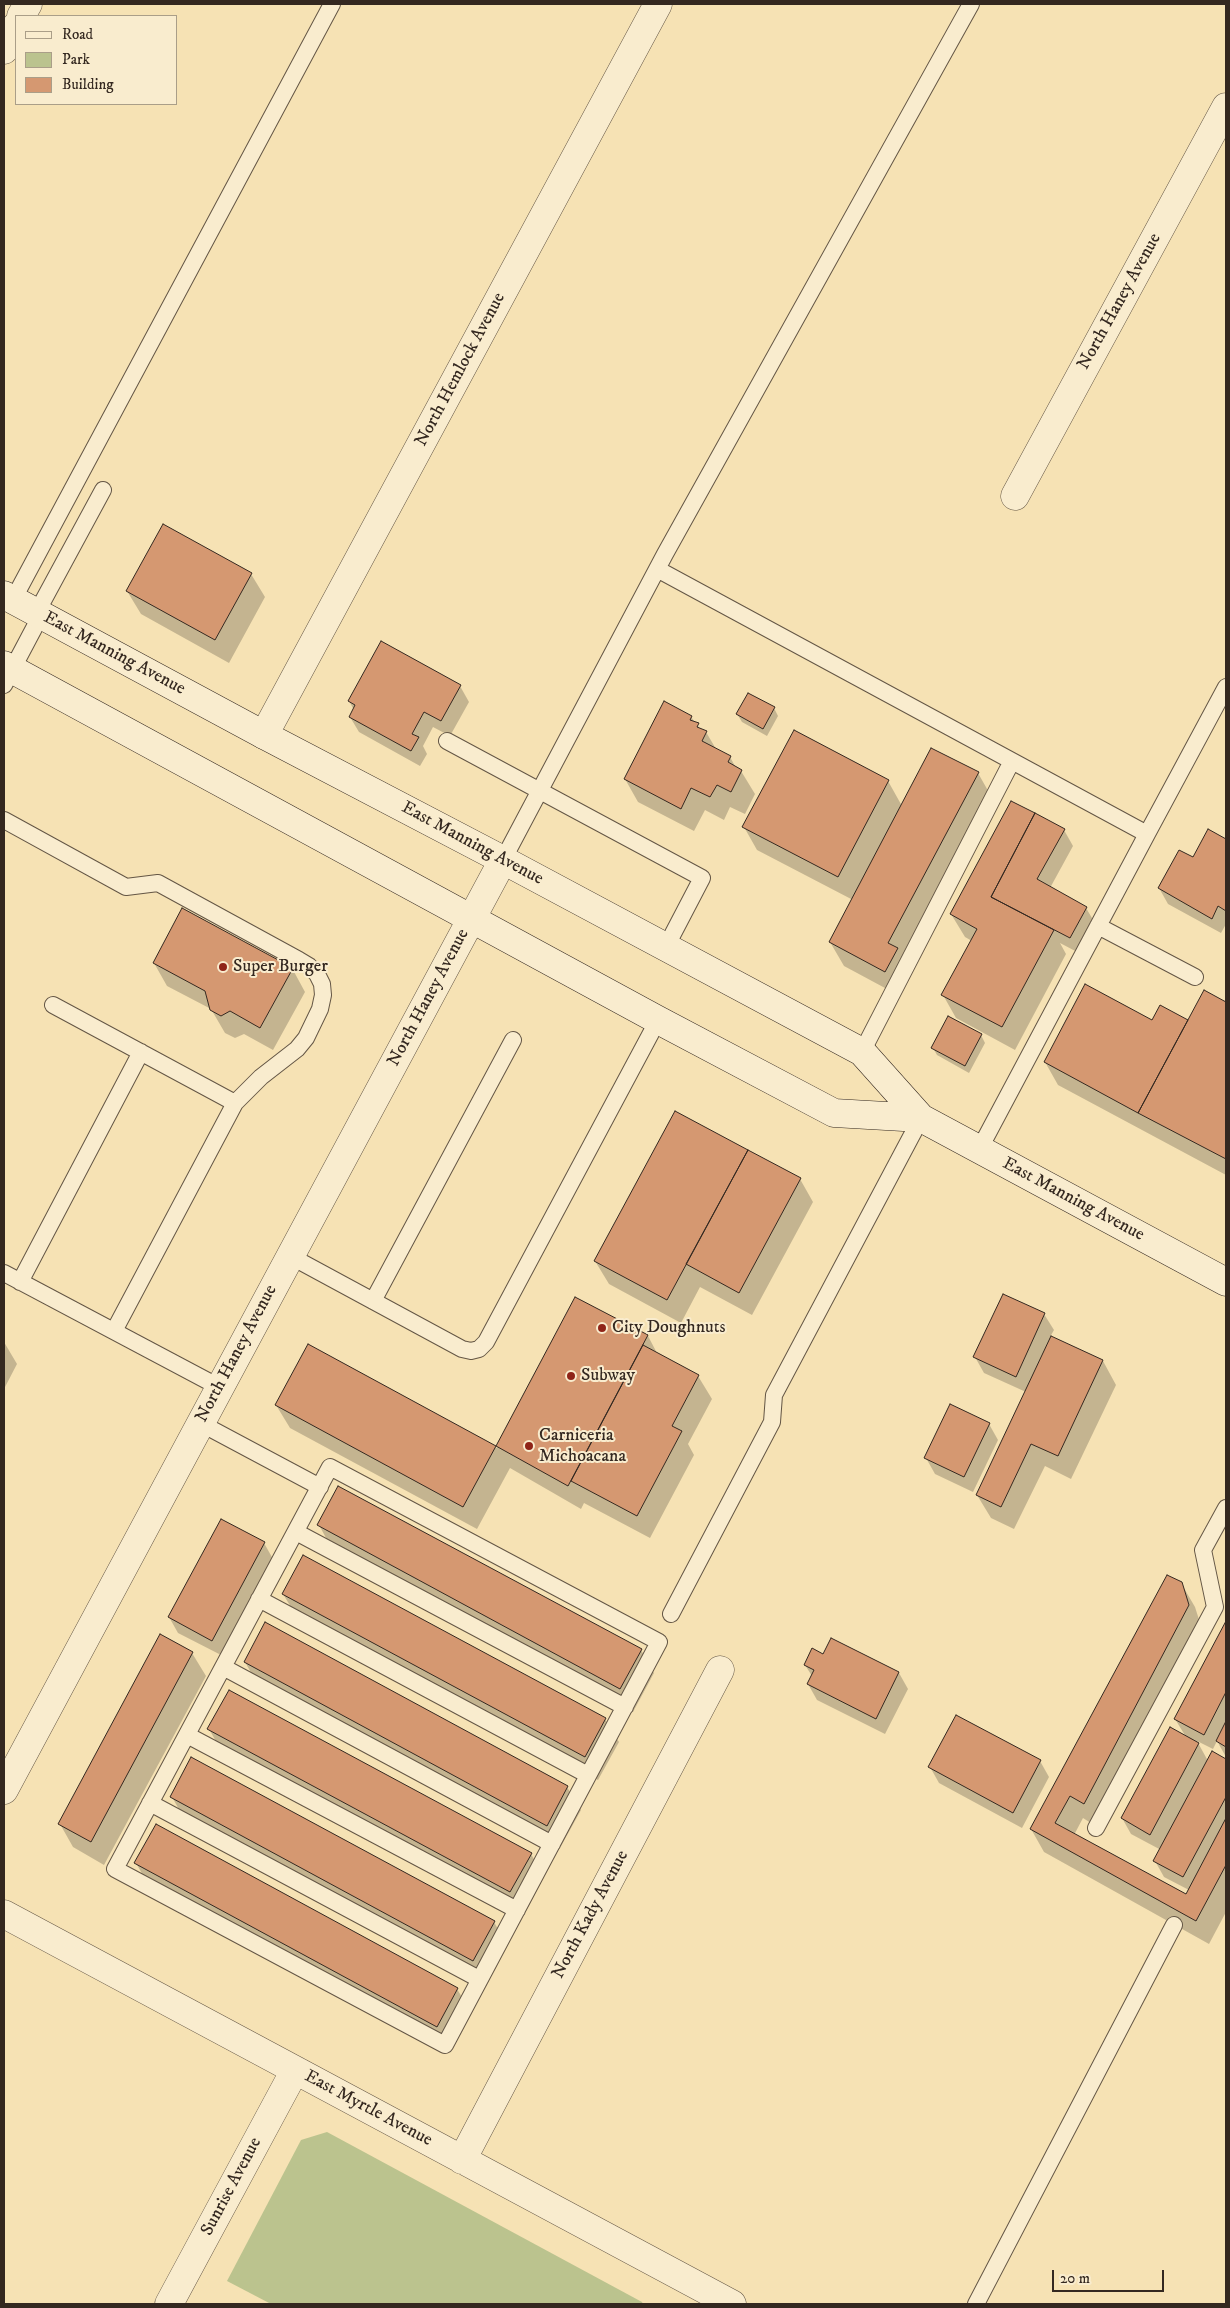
<!DOCTYPE html>
<html>
<head>
<meta charset="utf-8">
<style>
	body { margin:0 }
	#map { position:relative; width:1230px; height:2308px; overflow:hidden; background:#f6e2b4; font-family:"IM FELL DW Pica",serif }
	canvas { display:block }
	.frame { position:absolute; inset:0; border:5px solid #342820; pointer-events:none }
	.legend { position:absolute; left:15px; top:15px; width:162px; height:90px; box-sizing:border-box; background:#f9ecce; border:1px solid #aa9e88; margin:0; padding:6px 9px; list-style:none; font-size:15px; color:#342820 }
	.legend li { display:flex; align-items:center; gap:10px; height:25px }
	.legend b { width:25px; border:1px solid #aa9e88 }
	.scale { position:absolute; left:1052px; top:2270px; width:112px; height:22px; box-sizing:border-box; border:2px solid #342820; border-top:0; padding-left:6px; font-size:15px; line-height:18px; white-space:nowrap; color:#342820; -webkit-text-stroke:4px #f9ecce; paint-order:stroke }
</style>
</head>
<body>
<div id="map">
<canvas width="1230" height="2308"></canvas>
<div class="frame"></div>
<ul class="legend">
<li><b style="height:6px;background:#f9ecce"></b>Road</li>
<li><b style="height:14px;background:#bbc38e"></b>Park</li>
<li><b style="height:14px;background:#d59871"></b>Building</li>
</ul>
<div class="scale">20 m</div>
</div>
<script>
const c = document.querySelector('canvas').getContext('2d');
c.lineJoin = 'round';
function fill(path, color) { c.fillStyle = color; c.fill(path, 'evenodd'); }
const shape = rows => new Path2D(rows.map(r => 'M' + r).join(''));
function trace(path, color, width, dash) { c.strokeStyle = color; c.lineWidth = width; c.lineCap = dash ? 'butt' : 'round'; c.setLineDash(dash || []); c.stroke(path); }
function drawText(font, color, halo, rows, align = 'center') {
  c.font = font + ' "IM FELL DW Pica",serif'; c.lineWidth = 4; c.setLineDash([]); c.textBaseline = 'middle'; c.strokeStyle = halo; c.fillStyle = color; for (const [text, x, y, turn = 0] of rows) {
    c.save(); c.translate(x, y); c.rotate((+turn || 0) * Math.PI / 180); c.textAlign = isNaN(turn) ? turn : align; if (halo) c.strokeText(text, 0, 0); c.fillText(text, 0, 0); c.restore();
  }
}
const green = shape([
	[327,2132,642,2302,643,2304,271,2304,227,2281,301,2140]
]);
const shadow = shape([
	[251,574,265,597,229,663,141,614,127,591],
	[460,686,469,702,450,736,433,727,423,746,427,754,420,766,359,732,350,717,354,710,349,701],
	[774,708,778,716,767,736,742,722,737,714],
	[691,717,701,730,706,732,716,749,730,757,736,768,741,771,755,794,745,814,730,807,724,820,705,810,694,831,638,802,625,779],
	[978,773,991,796,898,995,844,966,830,942,853,900,757,850,744,827,888,781,902,806],
	[1064,830,1073,846,1050,888,1086,908,1095,923,1079,953,1060,943,1066,954,1015,1050,956,1018,943,995,972,941,965,937,951,914],
	[1209,831,1226,840,1226,924,1221,933,1168,904,1159,888,1193,859],
	[154,963,292,968,305,992,273,1050,244,1034,235,1038,225,1033,211,1009,167,986],
	[1205,992,1226,1003,1226,1175,1058,1085,1045,1062,1153,1021,1189,1022],
	[981,1035,985,1043,969,1073,937,1055,933,1048],
	[800,1179,813,1202,752,1315,700,1287,681,1323,609,1284,595,1261],
	[1003,1295,1044,1314,1054,1330,1050,1337,1103,1361,1116,1385,1071,1479,1045,1466,1014,1529,991,1518,977,1495,1026,1392,984,1373,975,1357],
	[576,1298,648,1336,658,1355,698,1376,712,1399,688,1444,694,1455,650,1538,584,1503,581,1509,510,1468,477,1529,290,1428,276,1405,308,1345,497,1448],
	[4,1342,17,1364,4,1389],
	[951,1406,989,1424,998,1440,973,1492,935,1474,926,1458],
	[319,1525,641,1650,654,1673,633,1712,332,1549],
	[264,1543,273,1559,221,1655,178,1633,169,1617],
	[1181,1583,1195,1607,1202,1629,1097,1827,1083,1818,1074,1835,1187,1896,1189,1890,1164,1877,1155,1861,1161,1850,1131,1834,1122,1818,1186,1737,1175,1719,1226,1624,1226,1757,1217,1741,1213,1749,1197,1741,1208,1761,1213,1753,1226,1760,1226,1912,1209,1944,1044,1852,1031,1829],
	[283,1594,605,1719,619,1742,598,1780,297,1617],
	[266,1624,567,1787,581,1810,560,1848,258,1685,245,1662],
	[831,1640,899,1673,908,1689,885,1734,817,1700,808,1684,812,1676,805,1665,823,1656],
	[192,1653,206,1676,104,1865,73,1847,60,1824],
	[956,1717,1040,1761,1049,1777,1022,1828,939,1783,930,1767],
	[209,1729,531,1854,544,1877,524,1915,222,1752],
	[172,1797,494,1922,507,1945,486,1983,185,1820],
	[136,1863,457,1989,471,2012,450,2049,149,1886]
]);
const building = shape([
	[163,524,252,573,215,640,126,591,163,524],
	[381,641,461,685,441,721,424,712,412,734,419,737,411,751,349,717,355,705,348,701,381,641],
	[748,693,775,707,763,729,736,714,748,693],
	[664,701,692,716,690,720,699,723,697,727,707,731,702,741,731,756,728,762,742,770,731,792,717,785,710,797,691,788,681,809,624,779,664,701],
	[794,730,889,780,838,877,742,827,794,730],
	[931,748,979,772,888,943,898,948,885,972,829,942,931,748],
	[1011,801,1035,813,991,897,1054,930,1002,1027,941,995,977,929,950,914,1011,801],
	[1035,813,1065,829,1037,879,1087,907,1070,938,991,897,1035,813],
	[1208,829,1226,839,1226,911,1218,906,1212,919,1158,888,1179,850,1193,857,1208,829],
	[182,908,293,968,260,1028,230,1011,221,1016,210,1010,205,991,153,963,182,908],
	[1085,984,1152,1020,1160,1005,1188,1020,1138,1113,1044,1062,1085,984],
	[1204,990,1226,1002,1226,1159,1138,1113,1204,990],
	[948,1016,982,1034,965,1066,931,1048,948,1016],
	[675,1111,748,1150,667,1300,594,1261,675,1111],
	[748,1150,801,1178,739,1293,686,1264,748,1150],
	[1003,1294,1045,1313,1016,1377,973,1357,1003,1294],
	[575,1297,648,1335,568,1486,496,1446,575,1297],
	[1051,1336,1103,1360,1058,1456,1031,1444,1001,1507,976,1495,1051,1336],
	[308,1344,496,1446,463,1507,275,1405,308,1344],
	[643,1345,699,1375,672,1426,682,1431,637,1516,571,1481,643,1345],
	[950,1404,990,1423,964,1477,924,1458,950,1404],
	[338,1486,642,1649,620,1689,317,1525,338,1486],
	[221,1519,265,1542,212,1641,168,1617,221,1519],
	[303,1555,606,1718,585,1757,282,1594,303,1555],
	[1167,1575,1182,1582,1189,1605,1084,1804,1070,1796,1055,1823,1186,1894,1226,1818,1226,1865,1196,1921,1030,1829,1167,1575],
	[1226,1621,1226,1692,1204,1735,1174,1719,1226,1621],
	[265,1622,568,1786,547,1826,244,1662,265,1622],
	[160,1634,193,1652,91,1842,58,1824,160,1634],
	[831,1638,899,1672,876,1719,807,1684,814,1670,804,1665,812,1648,823,1654,831,1638],
	[229,1690,532,1853,510,1892,207,1729,229,1690],
	[956,1715,1041,1760,1013,1813,928,1767,956,1715],
	[1226,1721,1226,1747,1216,1741,1226,1721],
	[1170,1727,1199,1743,1150,1835,1121,1818,1170,1727],
	[1212,1751,1226,1759,1226,1797,1183,1877,1153,1861,1212,1751],
	[191,1757,495,1921,473,1961,170,1797,191,1757],
	[156,1824,458,1988,437,2027,134,1863,156,1824]
]);
const lane = shape([
	[657,569,1147,834,1226,687],
	[13,600,332,4],
	[37,612,103,490],
	[4,685,41,615],
	[447,741,702,878,666,947],
	[4,820,126,887,158,883,299,960,309,966,317,974,322,984,323,995,320,1009,306,1038,297,1049,261,1077,235,1103],
	[503,860,665,554,971,4],
	[1098,926,1195,977],
	[53,1005,235,1103,114,1331],
	[862,1052,1012,761],
	[979,1150,1147,834],
	[290,1256,462,1349,471,1351,479,1349,486,1342,658,1020],
	[4,1273,219,1387],
	[20,1282,141,1052],
	[373,1301,513,1040],
	[200,1423,320,1487],
	[330,1467,659,1642,445,2045,115,1869,330,1467],
	[296,1532,625,1707],
	[259,1599,588,1775],
	[671,1614,772,1422,774,1395,921,1118],
	[223,1667,552,1844],
	[187,1735,517,1910],
	[150,1803,479,1979],
	[1096,1828,1215,1607,1203,1550,1226,1508],
	[976,2304,1174,1925]
]);
const street = shape([
	[21,16,28,4],
	[4,50,16,26],
	[1015,496,1226,107],
	[264,735,658,4],
	[4,1790,503,860],
	[4,1914,732,2304],
	[462,2160,720,1670],
	[169,2304,295,2070]
]);
const secondary = shape([
	[4,595,264,735,503,860,862,1052,921,1118,1226,1282],
	[4,665,658,1020,834,1113,921,1118]
]);
const markers = [
	[223,967,5,"#8f2418"],
	[602,1328,5,"#8f2418"],
	[571,1376,5,"#8f2418"],
	[529,1446,5,"#8f2418"]
];
const streetNames = [
	["North Haney Avenue",1120,302,-61],
	["North Hemlock Avenue",461,370,-62],
	["East Manning Avenue",114,654,28],
	["East Manning Avenue",472,844,28],
	["North Haney Avenue",429,998,-62],
	["East Manning Avenue",1073,1200,28],
	["North Haney Avenue",237,1354,-62],
	["North Kady Avenue",591,1915,-62],
	["East Myrtle Avenue",368,2109,28],
	["Sunrise Avenue",232,2187,-62]
];
const poiNames = [
	["Super Burger",233,967],
	["City Doughnuts",612,1328],
	["Subway",581,1376],
	["Carniceria",539,1436],
	["Michoacana",539,1457]
];
fill(green, '#bbc38e');
fill(shadow, '#0003');
fill(building, '#d59871');
trace(building, '#342820', 1);
trace(lane, '#645645', 18);
trace(street, '#645645', 29);
trace(secondary, '#342820', 29);
trace(lane, '#f9ecce', 16);
trace(street, '#f9ecce', 28);
trace(secondary, '#f9ecce', 28);
for (const [x, y, r, color] of markers) { const dot = new Path2D(); dot.arc(x, y, r, 0, 2 * Math.PI); c.fillStyle = color; c.fill(dot); trace(dot, '#f9ecce', 2); }
drawText('18px', '#342820', '#f9ecce', streetNames);
drawText('18px', '#342820', '#f9ecce', poiNames, 'left');
</script>
</body>
</html>
